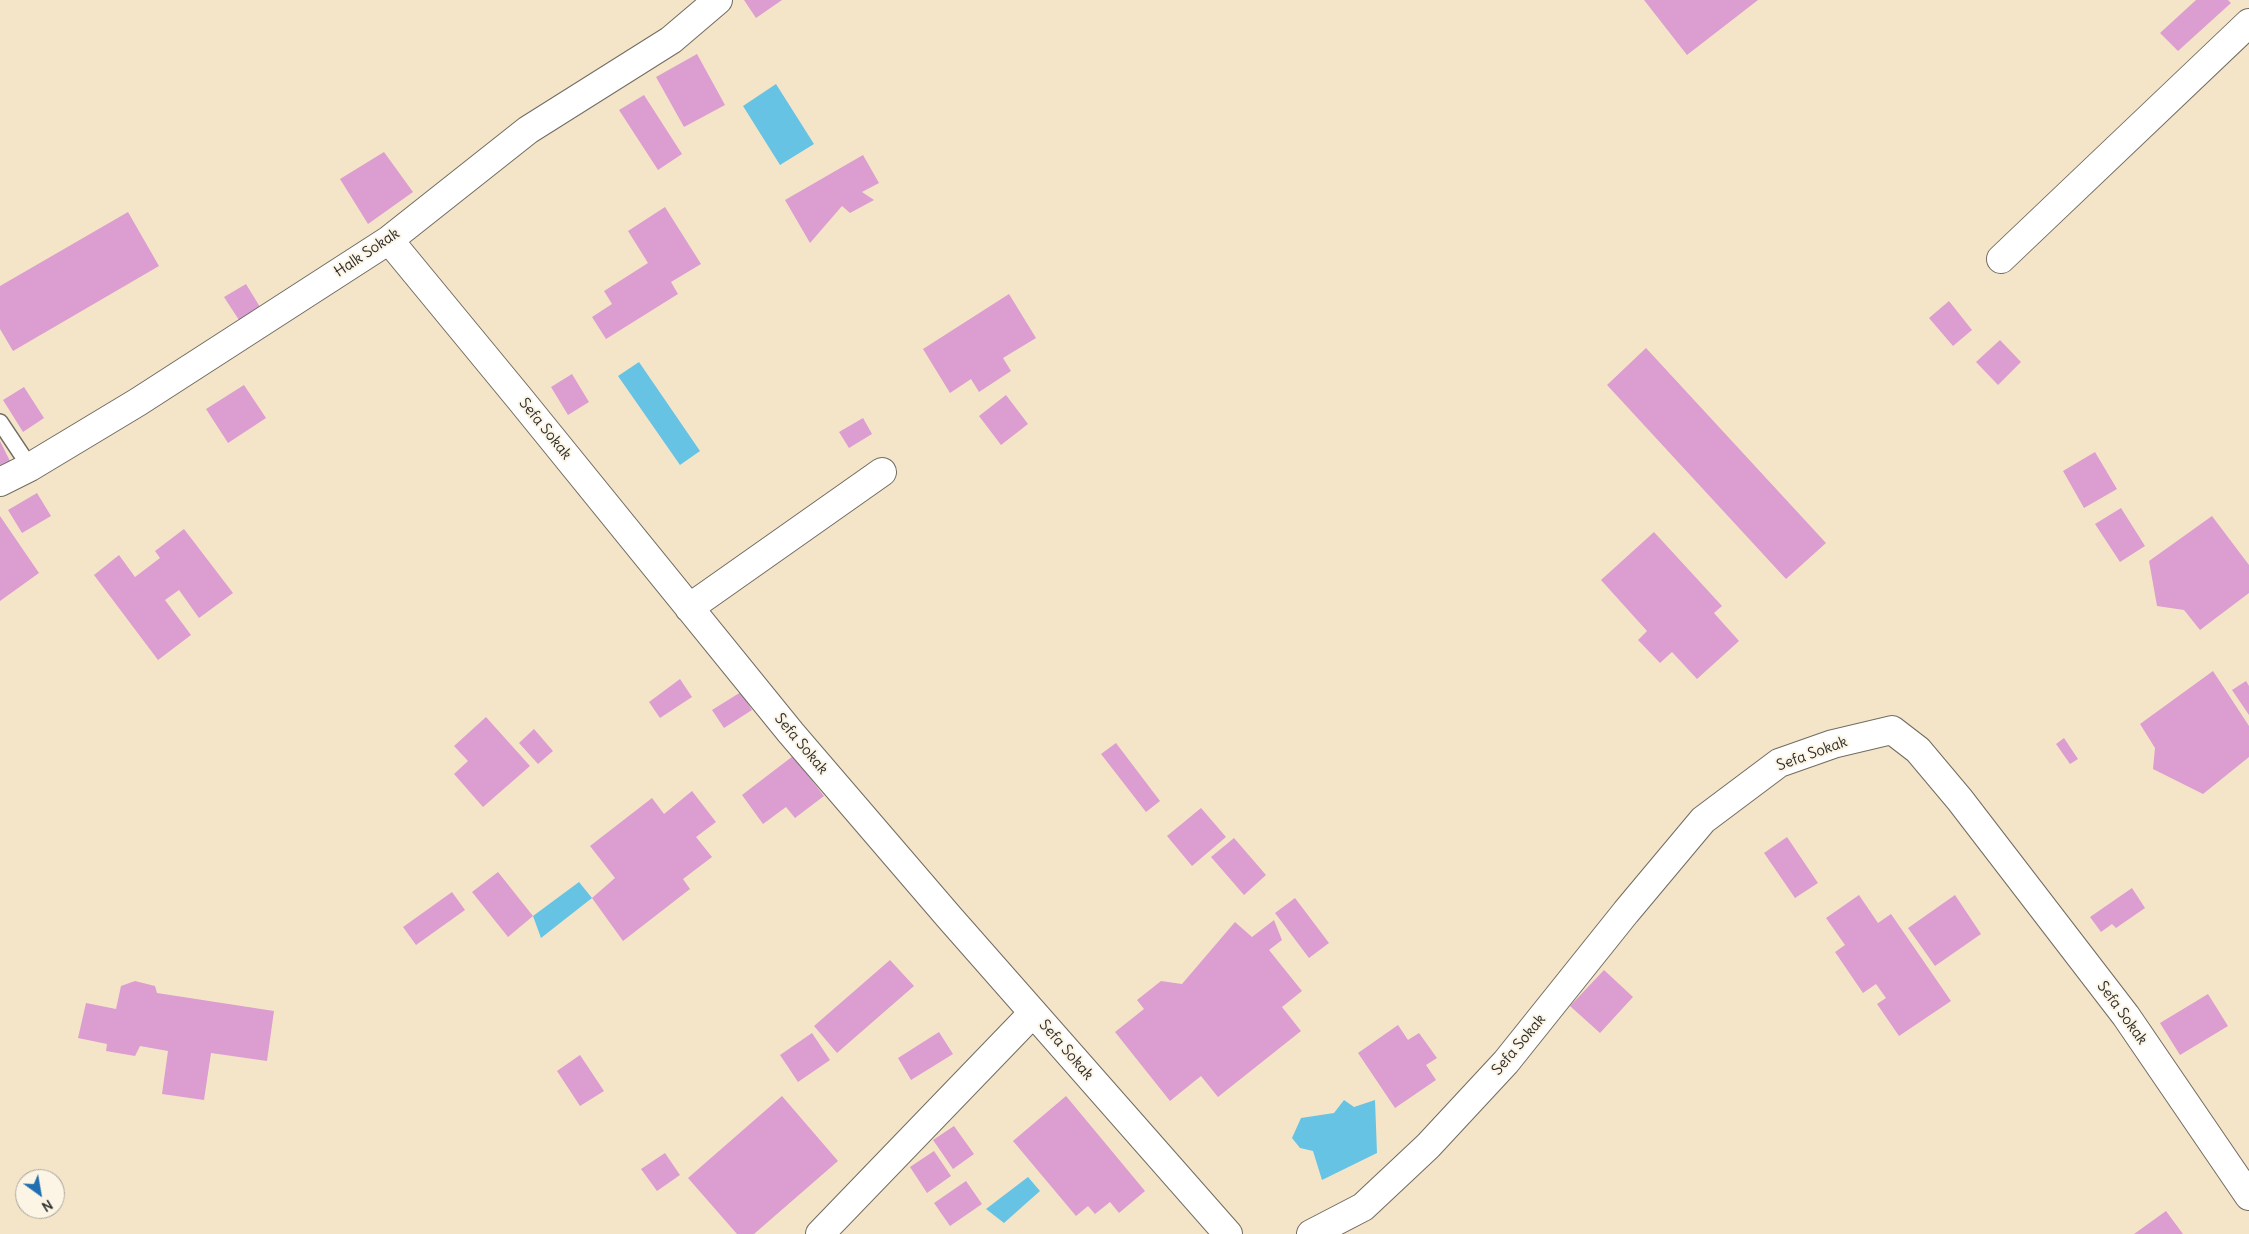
<!DOCTYPE html>
<html>
<head>
<meta charset="utf-8">
<style>
	body { margin:0 }
	#map { position:relative; width:2249px; height:1234px; overflow:hidden; background:#f4e5c9; font-family:Delius,sans-serif }
	canvas { display:block }
	.north { position:absolute; left:15px; top:1169px; width:50px; height:50px; box-sizing:border-box; background:#fcf5e5; border:1px solid #a8a49b; border-radius:50%; rotate:148deg; font-size:14px; font-weight:700; line-height:20px; text-align:center; color:#2b2b2b }
	.north::after { content:''; display:block; margin:auto; width:18px; height:22px; background:#1f6fb2; clip-path:polygon(50% 0,100% 100%,50% 72%,0 100%) }
</style>
</head>
<body>
<div id="map">
<canvas width="2249" height="1234"></canvas>
<div class="north">N</div>
</div>
<script>
const c = document.querySelector('canvas').getContext('2d');
c.lineJoin = 'round';
function fill(path, color) { c.fillStyle = color; c.fill(path, 'evenodd'); }
const shape = rows => new Path2D(rows.map(r => 'M' + r).join(''));
function trace(path, color, width, dash) { c.strokeStyle = color; c.lineWidth = width; c.lineCap = dash ? 'butt' : 'round'; c.setLineDash(dash || []); c.stroke(path); }
function drawText(font, color, halo, rows, align = 'center') {
  c.font = font + ' Delius,sans-serif'; c.lineWidth = 4; c.setLineDash([]); c.textBaseline = 'middle'; c.strokeStyle = halo; c.fillStyle = color; for (const [text, x, y, turn = 0] of rows) {
    c.save(); c.translate(x, y); c.rotate((+turn || 0) * Math.PI / 180); c.textAlign = isNaN(turn) ? turn : align; if (halo) c.strokeText(text, 0, 0); c.fillText(text, 0, 0); c.restore();
  }
}
const water = shape([
	[776,84,814,144,780,165,743,106],
	[639,362,700,451,680,465,618,376],
	[579,882,592,898,541,938,533,916],
	[1344,1100,1354,1107,1375,1100,1377,1153,1322,1180,1313,1151,1300,1148,1292,1138,1301,1118,1334,1113],
	[1028,1177,1040,1191,1004,1223,986,1209]
]);
const building = shape([
	[744,0,782,0,756,18],
	[1644,0,1758,0,1687,55],
	[2196,0,2228,0,2231,3,2178,51,2160,33],
	[697,54,725,105,684,127,656,77],
	[644,95,682,154,658,170,619,110],
	[384,152,413,192,368,224,340,179],
	[863,155,879,183,862,192,874,200,850,213,842,206,810,243,785,200],
	[665,207,701,264,671,282,678,294,606,339,592,317,612,304,604,291,648,263,628,231],
	[128,212,159,266,13,351,0,329,0,286],
	[246,284,260,307,239,320,224,297],
	[1009,294,1036,338,1003,358,1011,371,979,392,971,379,950,393,923,349],
	[1949,301,1972,330,1953,346,1929,318],
	[2000,340,2021,362,1998,385,1976,362],
	[1646,348,1826,543,1786,579,1607,385],
	[572,374,589,402,568,415,551,387],
	[244,385,266,418,228,443,206,409],
	[24,387,44,418,23,432,3,400],
	[1006,395,1028,424,1001,445,979,416],
	[863,418,872,434,849,448,839,432],
	[0,441,11,463,0,469],
	[2095,452,2117,489,2084,508,2063,471],
	[37,493,51,516,22,533,8,510],
	[2121,508,2145,546,2120,562,2095,524],
	[0,516,39,573,0,601],
	[2212,516,2249,565,2249,593,2200,630,2184,610,2157,606,2149,561],
	[184,529,233,593,199,618,179,590,165,600,191,635,158,660,94,575,119,555,135,577,160,558,155,551],
	[1654,532,1722,606,1714,613,1739,641,1697,679,1672,652,1660,663,1638,640,1647,631,1601,580],
	[2213,671,2249,726,2249,757,2203,794,2153,769,2155,748,2140,724],
	[680,679,692,697,660,718,649,702],
	[2246,681,2249,686,2249,715,2232,690],
	[741,692,752,710,724,728,712,710],
	[486,717,530,766,483,807,454,774,468,761,454,746],
	[534,729,553,751,538,764,519,743],
	[2064,738,2078,759,2070,764,2056,744],
	[1116,743,1160,801,1146,812,1101,754],
	[793,756,824,796,795,818,786,807,763,824,742,795],
	[692,791,716,822,696,837,712,857,683,879,690,889,623,941,592,898,615,878,590,846,652,798,664,814],
	[1201,808,1226,837,1192,866,1167,836],
	[1787,837,1818,883,1795,898,1764,853],
	[1234,838,1266,875,1244,895,1211,857],
	[498,872,533,916,508,937,472,892],
	[2132,888,2145,908,2116,928,2112,924,2101,932,2090,917],
	[452,892,465,910,416,945,403,927],
	[1859,895,1878,923,1891,914,1951,1001,1899,1036,1877,1004,1886,998,1876,984,1863,993,1835,952,1845,945,1826,918],
	[1955,895,1981,934,1935,966,1908,928],
	[1295,898,1329,943,1309,958,1275,913],
	[1274,920,1282,940,1269,950,1302,991,1282,1007,1301,1031,1218,1097,1201,1076,1170,1101,1115,1032,1144,1009,1137,1000,1161,981,1182,984,1235,922,1252,937],
	[890,960,914,986,837,1053,814,1026],
	[1604,970,1633,997,1600,1033,1570,1006],
	[135,981,155,986,157,993,274,1011,267,1061,211,1053,204,1100,162,1094,168,1051,140,1046,135,1056,106,1051,107,1044,78,1038,86,1003,116,1009,121,986],
	[2208,994,2228,1026,2180,1055,2160,1023],
	[1398,1025,1408,1040,1419,1033,1437,1058,1426,1065,1436,1080,1395,1108,1358,1053],
	[939,1032,953,1054,911,1080,898,1058],
	[812,1033,830,1060,798,1082,780,1055],
	[580,1055,604,1091,580,1106,557,1071],
	[782,1096,838,1161,754,1234,737,1234,688,1178],
	[1066,1096,1145,1191,1119,1213,1110,1202,1095,1214,1088,1206,1076,1216,1013,1141],
	[954,1126,974,1154,953,1169,933,1140],
	[934,1151,951,1176,927,1193,910,1167],
	[665,1153,680,1175,657,1191,641,1169],
	[966,1181,982,1204,950,1226,934,1203],
	[2166,1211,2183,1234,2134,1234]
]);
const lane = shape([
	[0,422,30,467]
]);
const street = shape([
	[389,240,520,399,791,733,949,917,1228,1234],
	[2001,259,2249,23],
	[0,482,30,467,138,402,389,240,528,130,671,40,718,0],
	[689,608,882,472],
	[820,1234,1033,1013],
	[1311,1234,1363,1207,1428,1146,1506,1062,1626,912,1703,820,1779,763,1833,744,1892,730,1918,750,1960,800,2126,1016,2249,1196]
]);
const streetNames = [
	["Halk Sokak",367,253,-34],
	["Sefa Sokak",545,429,51],
	["Sefa Sokak",801,744,50],
	["Sefa Sokak",1812,754,-20],
	["Sefa Sokak",2122,1013,54],
	["Sefa Sokak",1519,1045,-50],
	["Sefa Sokak",1066,1050,49]
];
fill(water, '#66c3e4');
fill(building, '#dc9dd1');
trace(lane, '#716c62', 18);
trace(street, '#716c62', 30);
trace(lane, '#fff', 15);
trace(street, '#fff', 28);
drawText('15px', '#2b2b2b', '#fcf5e5', streetNames);
</script>
</body>
</html>
